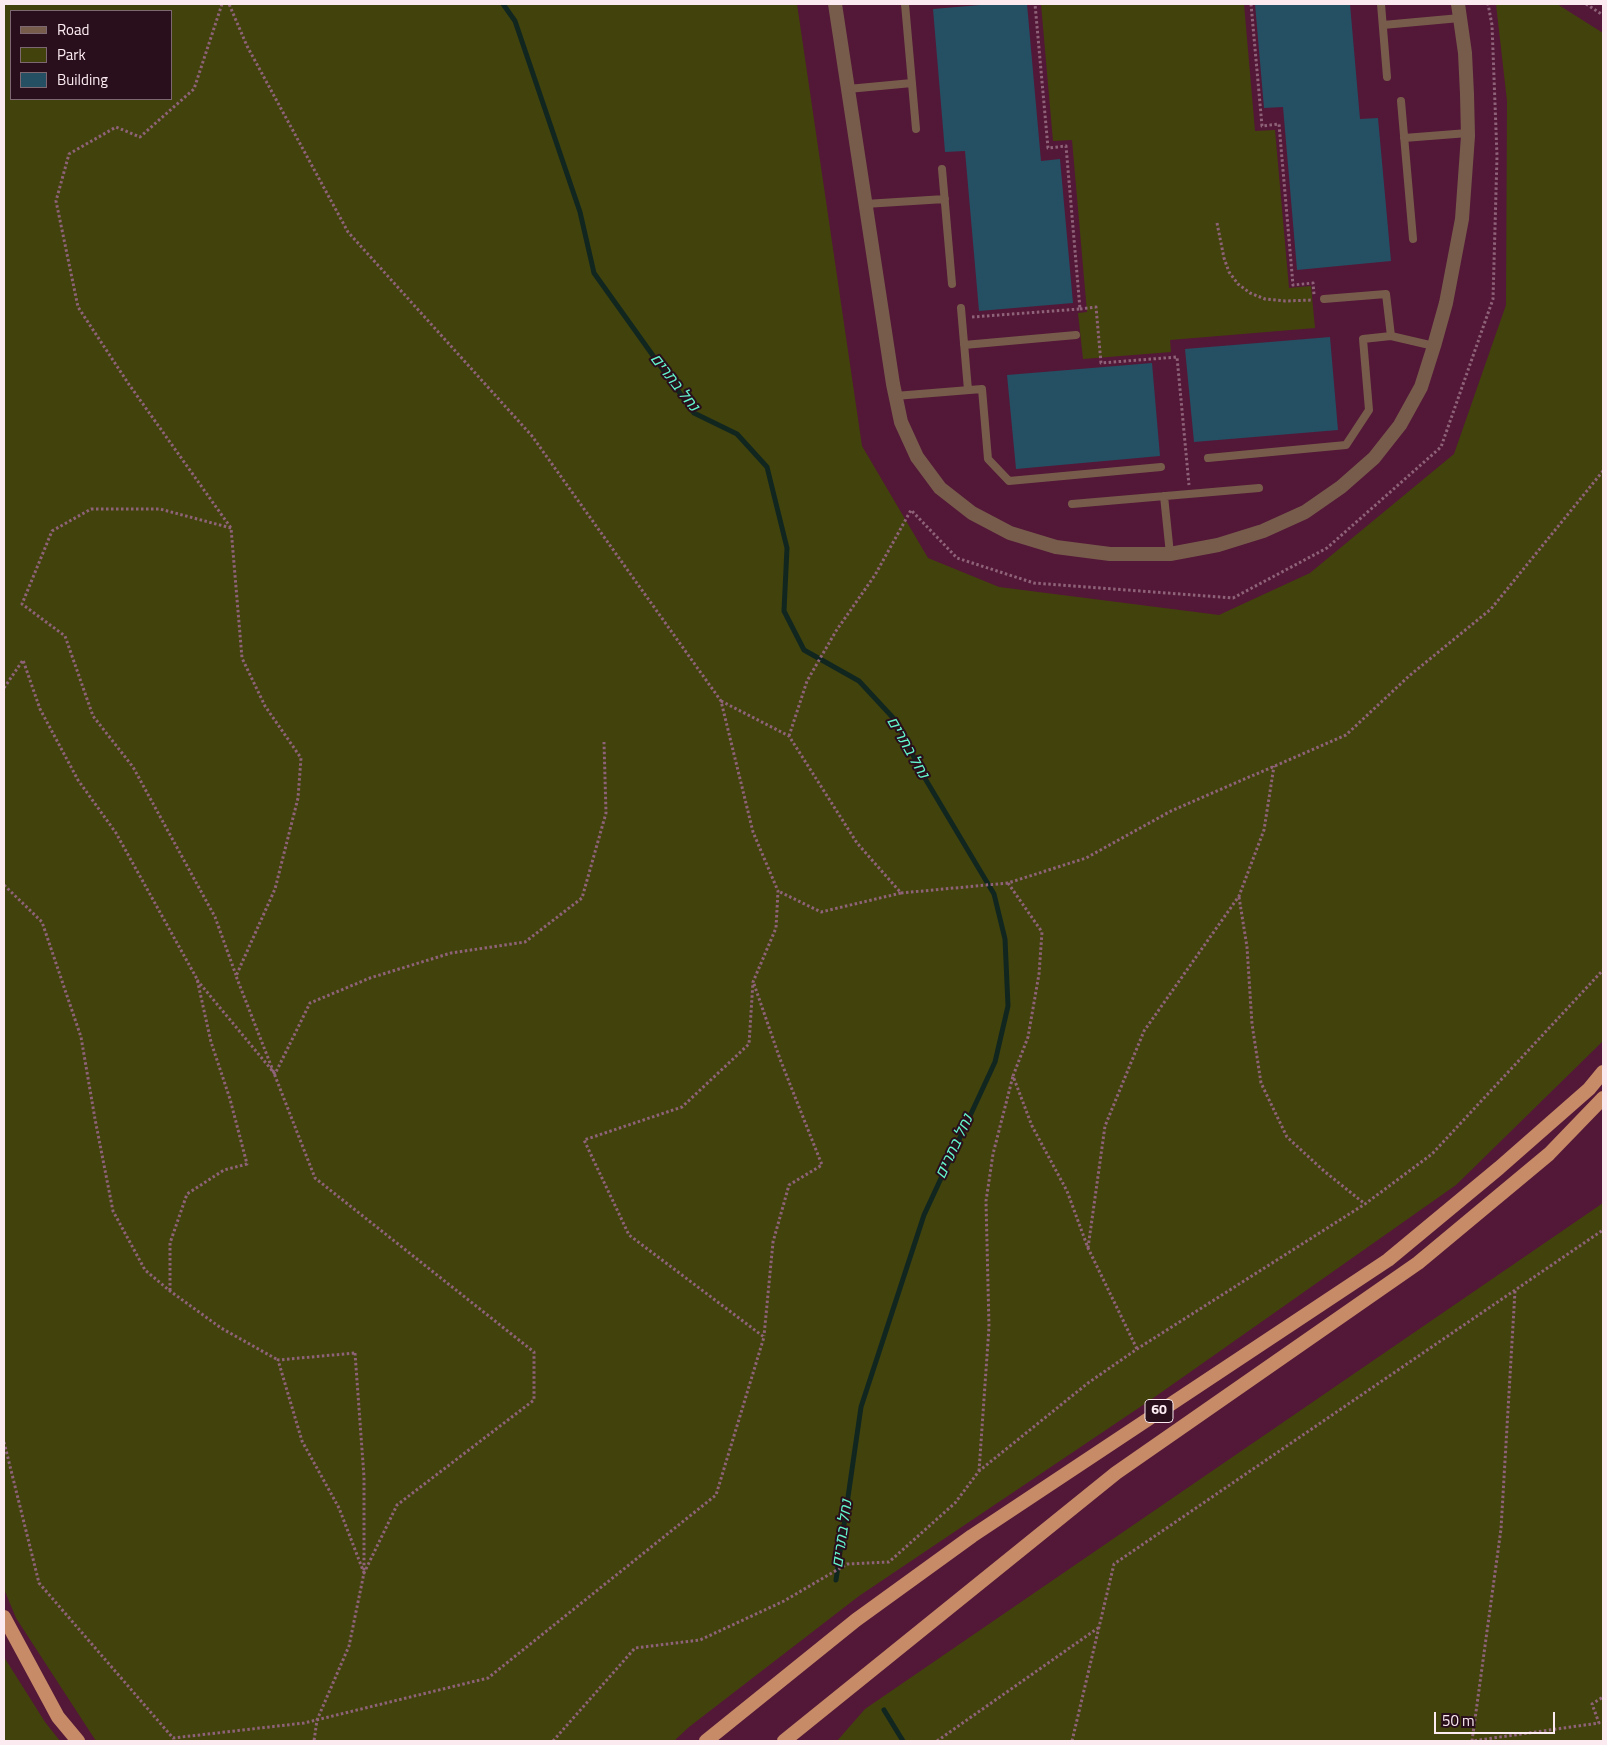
<!DOCTYPE html>
<html>
<head>
<meta charset="utf-8">
<style>
	body { margin:0 }
	#map { position:relative; width:1607px; height:1745px; overflow:hidden; background:#531837; font-family:"Titillium Web",sans-serif }
	canvas { display:block }
	.frame { position:absolute; inset:0; border:5px solid #fbebf1; pointer-events:none }
	.legend { position:absolute; left:10px; top:10px; width:162px; height:90px; box-sizing:border-box; background:#290f1c; border:1px solid #7d6771; margin:0; padding:6px 9px; list-style:none; font-size:15px; color:#fbebf1 }
	.legend li { display:flex; align-items:center; gap:10px; height:25px }
	.legend b { width:25px; border:1px solid #7d6771 }
	.scale { position:absolute; left:1434px; top:1712px; width:121px; height:22px; box-sizing:border-box; border:2px solid #fbebf1; border-top:0; padding-left:6px; font-size:15px; line-height:18px; white-space:nowrap; color:#fbebf1; -webkit-text-stroke:4px #290f1c; paint-order:stroke }
</style>
</head>
<body>
<div id="map">
<canvas width="1607" height="1745"></canvas>
<div class="frame"></div>
<ul class="legend">
<li><b style="height:6px;background:#775c4c"></b>Road</li>
<li><b style="height:14px;background:#42430c"></b>Park</li>
<li><b style="height:14px;background:#254f63"></b>Building</li>
</ul>
<div class="scale">50 m</div>
</div>
<script>
const c = document.querySelector('canvas').getContext('2d');
c.lineJoin = 'round';
function fill(path, color) { c.fillStyle = color; c.fill(path, 'evenodd'); }
const shape = rows => new Path2D(rows.map(r => 'M' + r).join(''));
function trace(path, color, width, dash) { c.strokeStyle = color; c.lineWidth = width; c.lineCap = dash ? 'butt' : 'round'; c.setLineDash(dash || []); c.stroke(path); }
function drawText(font, color, halo, rows, align = 'center') {
  c.font = font + ' "Titillium Web",Heebo,sans-serif'; c.lineWidth = 4; c.setLineDash([]); c.textBaseline = 'middle'; c.strokeStyle = halo; c.fillStyle = color; for (const [text, x, y, turn = 0] of rows) {
    c.save(); c.translate(x, y); c.rotate((+turn || 0) * Math.PI / 180); c.textAlign = isNaN(turn) ? turn : align; if (halo) c.strokeText(text, 0, 0); c.fillText(text, 0, 0); c.restore();
  }
}
const green = shape([
	[4,4,797,4,862,446,928,558,999,587,1219,615,1310,573,1454,454,1506,305,1507,101,1496,4,1557,4,1603,33,1603,1041,1456,1185,1149,1401,859,1596,689,1727,674,1741,96,1741,16,1618,4,1589],
	[11,11,171,11,171,99,11,99],
	[1041,4,1244,4,1255,131,1275,130,1289,288,1311,286,1315,328,1170,340,1171,352,1083,359,1078,313,1087,312,1072,140,1053,141],
	[1603,1203,1603,1741,837,1741,865,1709],
	[4,1657,45,1722,60,1741,4,1741]
]);
const stream = shape([
	[503,4,515,21,580,212,594,273,694,413,737,434,767,467,787,548,784,611,804,650,859,681,897,722,920,770,994,894,1005,939,1008,1006,995,1062,924,1215,861,1407,836,1580],
	[884,1710,903,1741]
]);
const building = shape([
	[992,4,1027,4,1041,161,1060,159,1073,303,979,311,965,151,945,152,933,9],
	[1255,4,1350,4,1360,119,1378,118,1391,261,1297,270,1283,107,1264,108],
	[1330,337,1338,430,1194,442,1185,349],
	[1152,363,1160,456,1016,469,1007,375]
]);
const path = shape([
	[222,4,194,89,140,137,116,127,69,154,56,201,78,307,128,383,231,528,242,658,265,706,301,758,298,798,275,889,236,976,315,1178,534,1352,534,1400,397,1505,364,1573,349,1646,317,1720,314,1741],
	[1251,4,1262,126,1279,124,1293,285,1313,283,1314,295],
	[1586,4,1603,15],
	[1217,223,1224,258,1229,272,1238,284,1250,293,1265,299,1285,301,1313,300],
	[1080,309,1096,307,1101,363,1177,357,1189,485],
	[972,317,1080,309,1066,146,1048,148,1035,4],
	[231,528,160,509,91,509,52,531,22,604,65,636,93,716,133,767,215,917,236,975],
	[4,688,23,660,40,709,78,780,116,833,197,979,211,1042,230,1099,247,1164,224,1170,187,1194,170,1243,170,1291],
	[721,701,789,736,857,843,901,893,821,912,778,891],
	[789,736,807,681,836,631,875,575,911,510,957,558,1034,583,1233,598,1327,548,1441,447,1493,299,1497,156,1492,25,1488,4],
	[1008,883,1042,932,1039,974,1028,1037,1013,1076,1032,1126,1067,1191,1088,1248,1137,1349],
	[4,885,42,922,81,1037,95,1119,113,1211,145,1270,170,1291,221,1328,278,1360],
	[901,893,1008,883,1086,858,1171,811,1346,735,1409,676,1491,609,1603,471],
	[1239,897,1247,947,1252,1024,1261,1083,1287,1137,1324,1171,1365,1204],
	[197,980,275,1074,310,1003,370,978,451,953,525,942,582,898,606,813,604,742],
	[754,984,780,1059,822,1165,789,1185,773,1242,764,1336],
	[1088,1248,1105,1126,1144,1031,1239,896,1264,830,1274,766],
	[1515,1291,1501,1529,1472,1741,1599,1723,1592,1704,1603,1697],
	[355,1353,364,1477,364,1573,339,1508,302,1441,278,1360,355,1353],
	[4,1442,39,1583,173,1738,304,1723,488,1678,716,1495,764,1337,629,1235,584,1140,682,1107,749,1044,753,982,776,928,778,891,753,832,721,701,532,436,348,232,247,46,229,4],
	[979,1471,989,1327,986,1201,993,1154,1013,1076],
	[553,1741,635,1648,700,1640,784,1601,847,1564,889,1562,955,1503,979,1471,1088,1383,1137,1349,1365,1204,1432,1154,1603,970],
	[937,1741,1098,1628],
	[1072,1741,1114,1564,1603,1230]
]);
const service = shape([
	[905,4,916,129],
	[1381,4,1387,77],
	[1383,25,1460,18],
	[848,89,912,83],
	[1401,101,1413,239],
	[1404,138,1468,133],
	[942,169,952,284],
	[865,204,945,199],
	[1324,299,1386,294,1391,336],
	[961,308,968,390],
	[964,345,1076,335],
	[895,396,982,389,988,459,1009,481,1161,467],
	[1208,458,1346,445,1369,410,1363,339,1391,336,1434,346],
	[1164,496,1170,554],
	[1072,504,1259,488]
]);
const minor = shape([
	[835,4,893,384,901,422,917,457,940,488,972,513,1010,533,1056,547,1110,554,1170,554,1218,545,1263,531,1305,512,1341,487,1374,458,1400,425,1421,387,1434,346,1446,303,1462,219,1468,136,1467,94,1465,53,1458,4]
]);
const trunk = shape([
	[4,1617,58,1717,78,1741],
	[706,1741,856,1620,972,1536,1388,1260,1499,1168,1589,1089,1603,1072],
	[784,1741,1116,1473,1418,1263,1549,1154,1603,1098]
]);
const shields = [
	[1159,1411,28]
];
const shieldNames = [
	["60",1159,1411]
];
const waterNames = [
	["נחל בתרים",674,383,52],
	["נחל בתרים",907,748,60],
	["נחל בתרים",955,1147,-65],
	["נחל בתרים",843,1534,-82]
];
fill(green, '#42430c');
trace(stream, '#122620', 5);
fill(building, '#254f63');
trace(path, '#8e6278', 3, [2.5, 2.5]);
trace(service, '#775c4c', 8);
trace(minor, '#775c4c', 14);
trace(trunk, '#c78b68', 14);
for (const [x, y, w] of shields) { const box = new Path2D(); box.roundRect(x - w / 2, y - 11.5, w, 23, 4); c.fillStyle = '#290f1c'; c.fill(box); trace(box, '#fbebf1', 1); }
drawText('bold 14px', '#fbebf1', null, shieldNames);
drawText('italic 16px', '#63f4cb', '#290f1c', waterNames);
</script>
</body>
</html>
